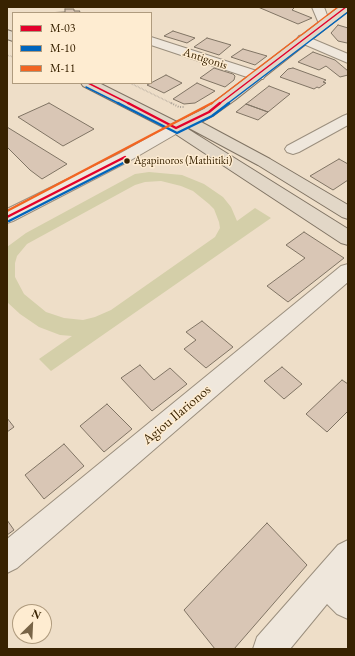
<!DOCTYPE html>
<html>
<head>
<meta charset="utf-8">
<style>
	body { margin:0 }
	#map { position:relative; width:355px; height:656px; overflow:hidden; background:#eedec8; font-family:"EB Garamond",serif }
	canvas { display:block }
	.frame { position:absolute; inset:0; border:8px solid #382201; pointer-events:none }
	.legend { position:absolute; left:12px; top:12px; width:140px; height:72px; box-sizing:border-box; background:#feecd1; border:1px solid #af9b7e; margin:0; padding:5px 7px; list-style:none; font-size:12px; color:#382201 }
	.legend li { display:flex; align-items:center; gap:8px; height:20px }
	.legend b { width:20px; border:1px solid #af9b7e }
	.north { position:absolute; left:12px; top:604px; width:40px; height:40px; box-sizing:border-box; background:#feecd1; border:1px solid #af9b7e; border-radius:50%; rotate:24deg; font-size:11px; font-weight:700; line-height:16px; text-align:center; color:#382201 }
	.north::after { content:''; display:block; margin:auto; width:14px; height:18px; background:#786447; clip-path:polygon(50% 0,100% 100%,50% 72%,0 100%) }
</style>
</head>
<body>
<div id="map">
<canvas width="355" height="656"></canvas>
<div class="frame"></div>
<ul class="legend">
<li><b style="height:5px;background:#e4002b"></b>M-03</li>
<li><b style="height:5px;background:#0065bd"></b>M-10</li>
<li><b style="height:5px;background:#f26522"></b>M-11</li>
</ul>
<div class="north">N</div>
</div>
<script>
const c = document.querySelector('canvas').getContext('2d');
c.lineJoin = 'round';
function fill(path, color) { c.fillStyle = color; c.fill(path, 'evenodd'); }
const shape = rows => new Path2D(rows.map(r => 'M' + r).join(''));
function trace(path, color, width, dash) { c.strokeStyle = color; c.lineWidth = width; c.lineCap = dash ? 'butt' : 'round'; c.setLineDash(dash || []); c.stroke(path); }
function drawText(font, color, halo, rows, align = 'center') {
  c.font = font + ' "EB Garamond",serif'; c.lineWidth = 3; c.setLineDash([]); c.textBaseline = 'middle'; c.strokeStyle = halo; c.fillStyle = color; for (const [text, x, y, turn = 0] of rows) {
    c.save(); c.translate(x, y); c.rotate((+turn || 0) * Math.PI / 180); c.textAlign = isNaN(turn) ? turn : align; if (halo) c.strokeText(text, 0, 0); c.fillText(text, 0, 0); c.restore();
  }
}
const green = shape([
	[149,172,182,175,204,184,223,197,231,207,237,221,255,208,271,218,51,371,39,359,72,336,60,335,39,327,20,314,7,302,7,247,26,233,135,174],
	[161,181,181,186,193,191,209,204,214,209,219,222,220,228,215,237,111,310,95,317,83,320,64,318,46,312,24,294,15,277,15,263,17,256,27,244,135,185,145,182]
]);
const building = shape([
	[258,7,295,7,292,10,312,18,298,24,258,7],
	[65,9,74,9,74,11,80,11,79,13,45,13,65,12,65,9],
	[338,25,348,28,348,42,347,43,338,41,331,33,338,25],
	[173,31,195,38,187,43,164,36,173,31],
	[207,38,231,45,219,55,194,47,207,38],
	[243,49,267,56,255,65,231,57,243,49],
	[313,52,335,60,348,71,348,75,340,77,326,66,319,70,298,62,313,52],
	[214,68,233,74,235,76,234,80,225,87,200,78,214,68],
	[293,68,326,80,323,82,326,83,319,88,317,87,314,89,280,77,288,69,293,68],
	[166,75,182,83,164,93,147,85,166,75],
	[197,83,215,91,195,103,184,104,173,99,197,83],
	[269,86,290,94,268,112,246,104,269,86],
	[49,103,94,129,63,146,18,117,49,103],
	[246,104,268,112,258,120,236,112,246,104],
	[7,127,67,164,42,179,30,170,7,147,7,127],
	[339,159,348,164,348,180,333,190,310,176,339,159],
	[304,232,344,258,288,302,267,286,305,258,286,245,304,232],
	[202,321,233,347,206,368,184,349,196,340,186,332,202,321],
	[140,365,154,380,170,368,187,384,152,411,121,378,140,365],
	[282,367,302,384,284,399,264,381,282,367],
	[342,380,348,384,348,411,327,432,306,414,342,380],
	[107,404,132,429,104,452,80,426,107,404],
	[7,418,14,427,7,432,7,418],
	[64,444,84,466,44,499,25,475,64,444],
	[7,520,14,530,7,535,7,520],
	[267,523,307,565,234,649,215,649,184,610,267,523]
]);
const pathFar1 = shape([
	[7,55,13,57],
	[130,83,173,104]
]);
const path = shape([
	[171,103,179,107,185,107]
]);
const minor = shape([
	[312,7,324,7,330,23,328,26,320,26,312,7],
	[303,35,348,54,348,63,299,42,297,39,299,36,303,35],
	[151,37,263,73,265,76,263,79,253,79,151,45,151,37],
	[348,114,348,125,299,152,293,154,287,152,285,149,287,146,343,116,348,114],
	[176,123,181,125,184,128,181,131,131,160,13,221,7,223,7,209,119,154,171,125,176,123],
	[348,264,348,282,17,568,7,573,7,539,341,266,348,264],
	[348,540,348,578,347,580,348,581,348,619,337,614,327,604,290,649,253,649,257,637,338,545,348,540]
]);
const major = shape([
	[339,7,348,7,348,11,235,100,214,115,201,122,270,159,348,205,348,219,342,217,258,165,189,128,188,129,348,229,348,245,341,243,171,131,83,86,81,83,99,83,177,122,204,109,225,94,339,7],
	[7,30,13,32,13,41,7,39,7,30]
]);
const bus1Far1 = shape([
	[88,83,130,104],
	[219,104,346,7]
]);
const bus1 = shape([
	[128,103,176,128,209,112,220,103],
	[7,217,125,157]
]);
const bus2Far1 = shape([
	[86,87,120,104],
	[227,104,348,12]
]);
const bus2 = shape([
	[118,103,177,133,212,116,229,103],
	[9,221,127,161]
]);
const bus3Far1 = shape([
	[211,104,338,7]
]);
const bus3 = shape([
	[7,211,212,103]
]);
const markers = [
	[127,161,3.5,"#382201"]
];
const farBusnames = [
	["Agapinoros (Mathitiki)",134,161]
];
const farStreetnames = [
	["Antigonis",205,59,18]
];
const streetNames = [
	["Agiou Ilarionos",177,415,-40]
];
fill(green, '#d4cfa9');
fill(building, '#d9c6b5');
trace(building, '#807464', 1);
trace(minor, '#9b8f7e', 2);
trace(major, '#807464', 2);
trace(pathFar1, '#aba297', 1.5, [0.5, 1]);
trace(path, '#aba297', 2, [1, 1.5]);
fill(minor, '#efe7dc');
fill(major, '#e2d7c7');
trace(bus1Far1, '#e4002b', 1.5);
trace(bus1, '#e4002b', 2.5);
trace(bus2Far1, '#0065bd', 1.5);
trace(bus2, '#0065bd', 2.5);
trace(bus3Far1, '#f26522', 1.5);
trace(bus3, '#f26522', 2.5);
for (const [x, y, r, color] of markers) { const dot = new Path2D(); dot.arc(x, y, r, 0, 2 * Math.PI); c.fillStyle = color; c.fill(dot); trace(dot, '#feecd1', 1.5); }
drawText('11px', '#382201', '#feecd1', farBusnames, 'left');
drawText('12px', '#382201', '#feecd1', farStreetnames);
drawText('14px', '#382201', '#feecd1', streetNames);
</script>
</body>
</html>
